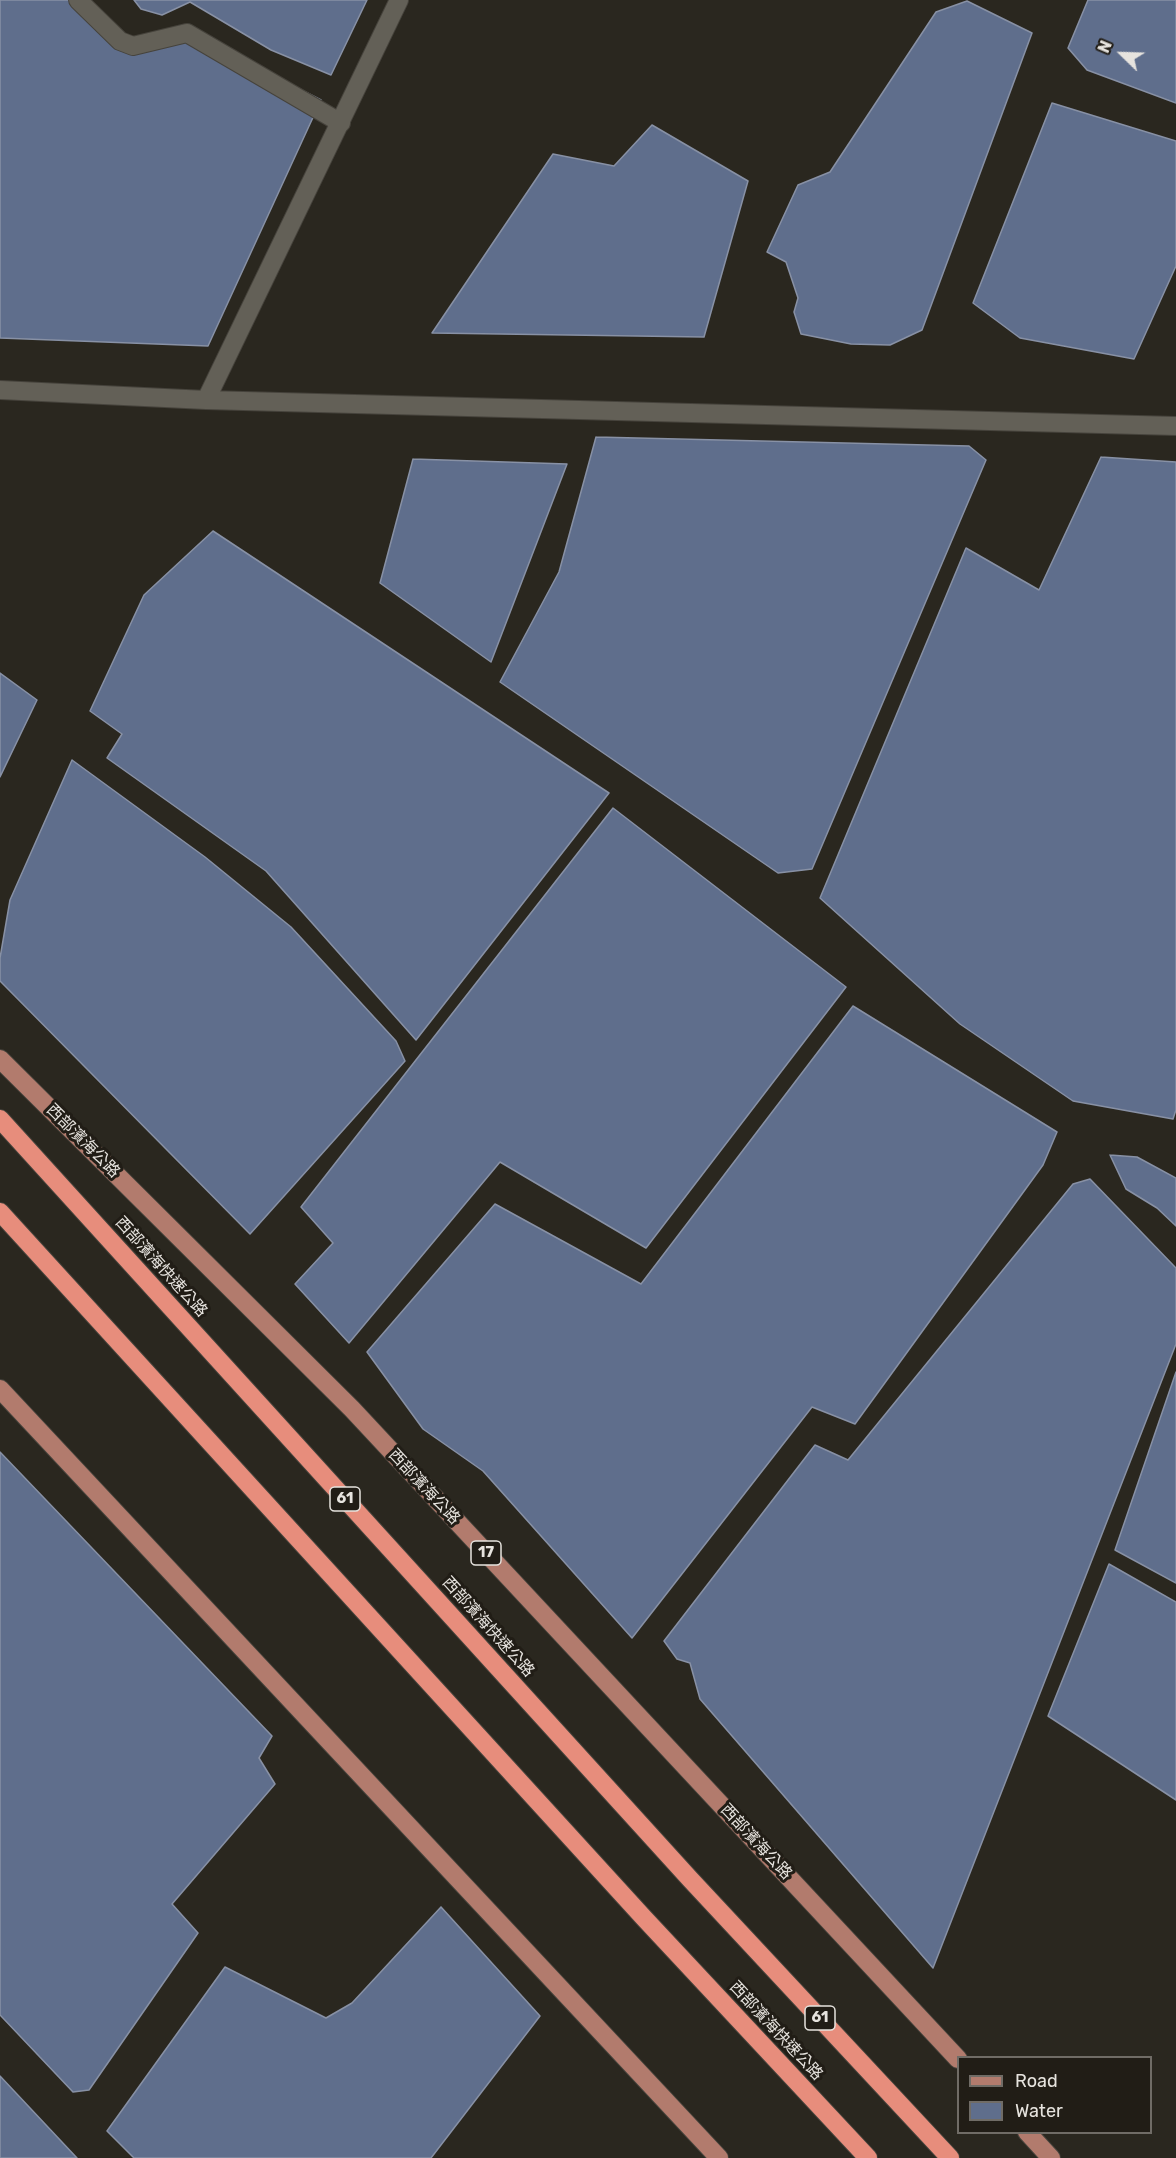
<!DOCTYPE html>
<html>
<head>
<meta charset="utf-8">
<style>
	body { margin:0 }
	#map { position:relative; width:1176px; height:2158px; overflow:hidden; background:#2a271f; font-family:Rubik,sans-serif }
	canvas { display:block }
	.legend { position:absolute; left:957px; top:2056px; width:195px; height:78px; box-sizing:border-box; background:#211d16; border:2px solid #706c66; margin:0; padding:8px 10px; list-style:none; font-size:18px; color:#e6e3de }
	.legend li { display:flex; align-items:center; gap:12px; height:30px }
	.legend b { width:30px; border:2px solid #706c66 }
	.north { position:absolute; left:1092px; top:24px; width:60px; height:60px; -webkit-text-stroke:4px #211d16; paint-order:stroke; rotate:293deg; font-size:16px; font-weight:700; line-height:24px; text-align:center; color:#e6e3de }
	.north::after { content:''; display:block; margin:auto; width:21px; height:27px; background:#e6e3de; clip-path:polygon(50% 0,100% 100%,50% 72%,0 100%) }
</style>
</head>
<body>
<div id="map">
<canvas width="1176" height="2158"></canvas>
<ul class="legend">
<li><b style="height:8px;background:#b27b6d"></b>Road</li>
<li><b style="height:16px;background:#5f6e8c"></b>Water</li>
</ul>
<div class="north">N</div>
</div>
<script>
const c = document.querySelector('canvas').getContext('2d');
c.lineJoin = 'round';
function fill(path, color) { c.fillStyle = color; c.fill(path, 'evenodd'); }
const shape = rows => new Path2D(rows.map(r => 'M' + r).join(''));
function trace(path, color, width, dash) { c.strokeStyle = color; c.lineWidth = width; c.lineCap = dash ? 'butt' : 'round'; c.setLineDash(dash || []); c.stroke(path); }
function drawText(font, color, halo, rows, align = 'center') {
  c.font = font + ' Rubik,"Noto Sans TC",sans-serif'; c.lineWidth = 6; c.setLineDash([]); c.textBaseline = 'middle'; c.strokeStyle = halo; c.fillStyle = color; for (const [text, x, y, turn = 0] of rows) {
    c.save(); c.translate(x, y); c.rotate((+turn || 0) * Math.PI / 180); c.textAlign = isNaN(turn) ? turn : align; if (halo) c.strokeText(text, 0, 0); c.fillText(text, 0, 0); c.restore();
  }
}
const water = shape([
	[0,0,77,0,137,52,195,35,321,100,208,346,0,338,0,0],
	[134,0,367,0,331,75,271,50,190,2,162,15,141,9,134,0],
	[1088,0,1176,0,1176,103,1087,70,1068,48,1088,0],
	[967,1,1032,33,922,330,890,345,851,344,801,334,794,312,798,298,786,262,767,252,798,185,830,172,936,12,967,1],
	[1052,103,1176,141,1176,266,1134,359,1020,338,973,303,1052,103],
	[652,125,748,181,704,337,432,333,553,154,614,166,652,125],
	[596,437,969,446,986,460,812,869,778,873,500,682,559,572,596,437],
	[1101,457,1176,462,1176,1110,1173,1119,1073,1101,960,1024,820,898,966,548,1039,590,1101,457],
	[413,459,567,464,491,662,380,583,413,459],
	[213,531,609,793,416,1040,266,871,107,758,122,734,90,711,144,595,213,531],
	[0,673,37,700,0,777,0,673],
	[72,760,205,857,291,927,396,1041,405,1061,250,1234,0,981,0,958,10,900,72,760],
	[613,808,846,987,646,1248,500,1162,349,1343,295,1284,333,1243,301,1207,613,808],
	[853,1006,1057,1132,1043,1165,855,1424,812,1407,632,1638,483,1471,423,1429,367,1352,495,1204,641,1284,853,1006],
	[1110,1155,1137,1157,1176,1178,1176,1226,1157,1208,1126,1189,1110,1155],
	[1090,1179,1176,1268,1176,1344,933,1968,700,1699,690,1663,677,1659,664,1641,815,1445,848,1460,1073,1184,1090,1179],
	[1176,1372,1176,1583,1115,1550,1176,1372],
	[0,1452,272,1736,259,1758,275,1784,172,1904,198,1933,89,2090,73,2092,0,2015,0,1452],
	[1109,1564,1176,1602,1176,1800,1048,1716,1109,1564],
	[441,1907,540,2016,431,2158,134,2158,107,2131,225,1967,326,2018,352,2003,441,1907],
	[0,2076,77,2158,0,2158,0,2076]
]);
const minor = shape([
	[78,0,120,41,133,46,187,33,341,123],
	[0,390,206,400,1176,426],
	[206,400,399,0]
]);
const major = shape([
	[0,1059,352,1409,958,2059],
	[0,1389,719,2158],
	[1027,2132,1051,2158]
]);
const highway = shape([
	[0,1119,690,1879,950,2158],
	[0,1212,644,1918,868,2158]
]);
const shields = [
	[345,1499,30],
	[486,1553,30],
	[820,2018,30]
];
const shieldNames = [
	["61",345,1499],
	["17",486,1553],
	["61",820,2018]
];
const streetNames = [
	["西部濱海公路",83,1141,45],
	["西部濱海快速公路",161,1267,48],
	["西部濱海公路",424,1487,47],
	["西部濱海快速公路",488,1627,48],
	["西部濱海公路",756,1842,47],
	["西部濱海快速公路",776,2031,47]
];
fill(water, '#5f6e8c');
trace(water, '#8891a5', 1.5);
trace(minor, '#46433c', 20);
trace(major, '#46433c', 20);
trace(highway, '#46433c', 20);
trace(minor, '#636057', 18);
trace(major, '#b27b6d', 18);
trace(highway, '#e78d7c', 18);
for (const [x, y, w] of shields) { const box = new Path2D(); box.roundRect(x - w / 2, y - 12, w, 24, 4.5); c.fillStyle = '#211d16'; c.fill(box); trace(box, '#e6e3de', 1.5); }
drawText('bold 15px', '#e6e3de', null, shieldNames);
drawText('16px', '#e6e3de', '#211d16', streetNames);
</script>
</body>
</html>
